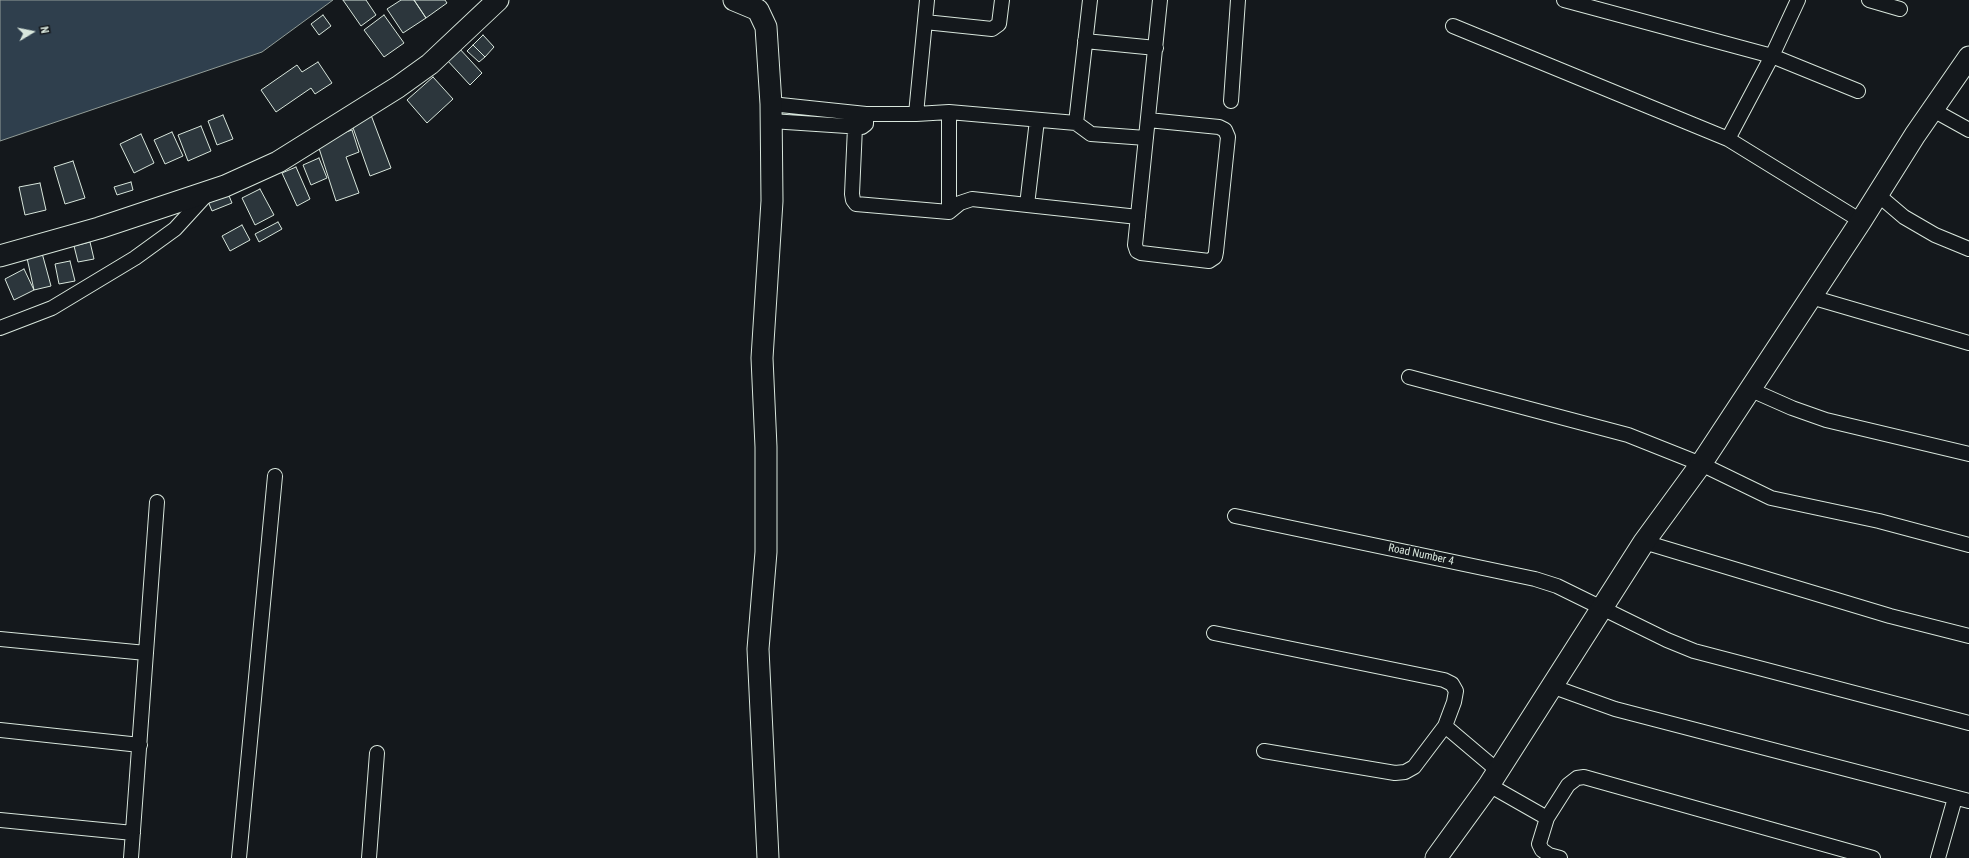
<!DOCTYPE html>
<html>
<head>
<meta charset="utf-8">
<style>
	body { margin:0 }
	#map { position:relative; width:1969px; height:858px; overflow:hidden; background:#14181c; font-family:"Roboto Condensed",sans-serif }
	canvas { display:block }
	.north { position:absolute; left:12px; top:12px; width:40px; height:40px; -webkit-text-stroke:3px #14181c; paint-order:stroke; rotate:80deg; font-size:11px; font-weight:700; line-height:16px; text-align:center; color:#d8e6dc }
	.north::after { content:''; display:block; margin:auto; width:14px; height:18px; background:#d8e6dc; clip-path:polygon(50% 0,100% 100%,50% 72%,0 100%) }
</style>
</head>
<body>
<div id="map">
<canvas width="1969" height="858"></canvas>
<div class="north">N</div>
</div>
<script>
const c = document.querySelector('canvas').getContext('2d');
c.lineJoin = 'round';
function fill(path, color) { c.fillStyle = color; c.fill(path, 'evenodd'); }
const shape = rows => new Path2D(rows.map(r => 'M' + r).join(''));
function trace(path, color, width, dash) { c.strokeStyle = color; c.lineWidth = width; c.lineCap = dash ? 'butt' : 'round'; c.setLineDash(dash || []); c.stroke(path); }
function drawText(font, color, halo, rows, align = 'center') {
  c.font = font + ' "Roboto Condensed",sans-serif'; c.lineWidth = 3; c.setLineDash([]); c.textBaseline = 'middle'; c.strokeStyle = halo; c.fillStyle = color; for (const [text, x, y, turn = 0] of rows) {
    c.save(); c.translate(x, y); c.rotate((+turn || 0) * Math.PI / 180); c.textAlign = isNaN(turn) ? turn : align; if (halo) c.strokeText(text, 0, 0); c.fillText(text, 0, 0); c.restore();
  }
}
const water = shape([
	[0,0,333,0,262,52,0,141,0,0]
]);
const building = shape([
	[343,0,366,0,376,15,361,26,343,0],
	[401,0,414,0,426,18,403,33,387,9,401,0],
	[414,0,445,0,447,3,426,18,414,0],
	[323,15,331,26,319,35,311,24,323,15],
	[384,15,404,43,384,57,364,30,384,15],
	[483,35,494,47,485,57,473,45,483,35],
	[473,45,485,57,479,62,467,51,473,45],
	[458,47,482,73,470,85,446,59,458,47],
	[318,62,332,83,315,94,311,88,276,112,261,90,297,65,302,72,318,62],
	[433,77,453,99,427,123,407,100,433,77],
	[223,115,233,139,217,145,208,121,223,115],
	[371,115,391,168,370,176,351,122,371,115],
	[201,126,211,151,188,161,178,135,201,126],
	[352,130,359,152,346,157,359,193,336,201,317,142,352,130],
	[172,132,183,156,165,164,154,140,172,132],
	[141,134,154,163,134,173,120,144,141,134],
	[319,158,327,178,311,185,303,165,319,158],
	[73,161,85,198,65,204,54,167,73,161],
	[296,167,310,199,297,206,282,173,296,167],
	[131,182,133,190,117,195,114,187,131,182],
	[40,183,46,210,25,215,19,187,40,183],
	[260,189,274,215,255,225,242,198,260,189],
	[227,191,232,203,212,211,207,199,227,191],
	[278,222,282,229,259,242,255,234,278,222],
	[242,225,250,240,230,251,222,236,242,225],
	[90,242,94,259,78,262,74,246,90,242],
	[42,253,51,286,34,290,27,258,42,253],
	[70,261,75,281,59,284,55,264,70,261],
	[24,269,34,290,14,300,5,279,24,269]
]);
const street = shape([
	[1564,0,1772,56,1858,91],
	[1869,0,1900,9],
	[925,22,992,29,999,24,1002,0],
	[1453,26,1728,139,1861,221],
	[1085,41,1156,48],
	[1231,101,1238,0],
	[771,104,866,114,866,124,862,127,771,121],
	[1933,110,1969,130],
	[866,114,916,114,949,112,1076,123,1091,134,1146,138],
	[916,114,927,0],
	[1148,120,1219,127,1225,130,1228,137,1216,252,1215,257,1209,261,1141,253,1137,251,1135,245,1160,0],
	[1076,123,1090,0],
	[855,127,852,194,853,200,856,204,949,212,960,203,972,199,1138,217],
	[1728,139,1772,56,1798,0],
	[1877,194,1904,217,1935,235,1969,249],
	[1027,205,1037,120],
	[949,212,949,112],
	[1811,297,1969,343],
	[0,328,52,308,135,258,175,229,207,194],
	[1409,377,1628,435,1701,464,1771,498,1879,521,1969,545],
	[1749,389,1792,408,1826,420,1969,454],
	[1235,516,1535,579,1557,586,1667,640,1694,651,1969,723],
	[1644,542,1890,616,1969,636],
	[1214,633,1444,680,1452,684,1456,691,1454,702,1445,726,1497,770],
	[0,639,146,653],
	[1551,686,1615,709,1969,801],
	[0,730,140,745],
	[1264,751,1395,773,1405,772,1414,767,1445,726],
	[1489,785,1547,818,1539,844,1542,850,1549,855,1560,858],
	[1547,818,1568,785,1577,778,1584,777,1873,858],
	[0,820,133,833],
	[131,858,157,502],
	[239,858,275,476],
	[369,858,377,753],
	[1938,858,1955,798]
]);
const secondary = shape([
	[734,0,758,10,766,27,771,104,772,201,762,358,766,447,766,552,758,649,768,858],
	[0,256,99,228,225,186,278,162,398,87,430,64,498,0],
	[1436,858,1489,785,1644,542,1701,464,1861,221,1915,135,1969,57]
]);
const streetNames = [
	["Road Number 4",1421,555,12]
];
fill(water, '#2f3f4d');
trace(water, '#939e99', 1);
fill(building, '#2c363c');
trace(building, '#d8e6dc', 1);
trace(street, '#d8e6dc', 16);
trace(secondary, '#d8e6dc', 23);
trace(street, '#14181c', 14);
trace(secondary, '#14181c', 21);
drawText('11px', '#d8e6dc', '#14181c', streetNames);
</script>
</body>
</html>
